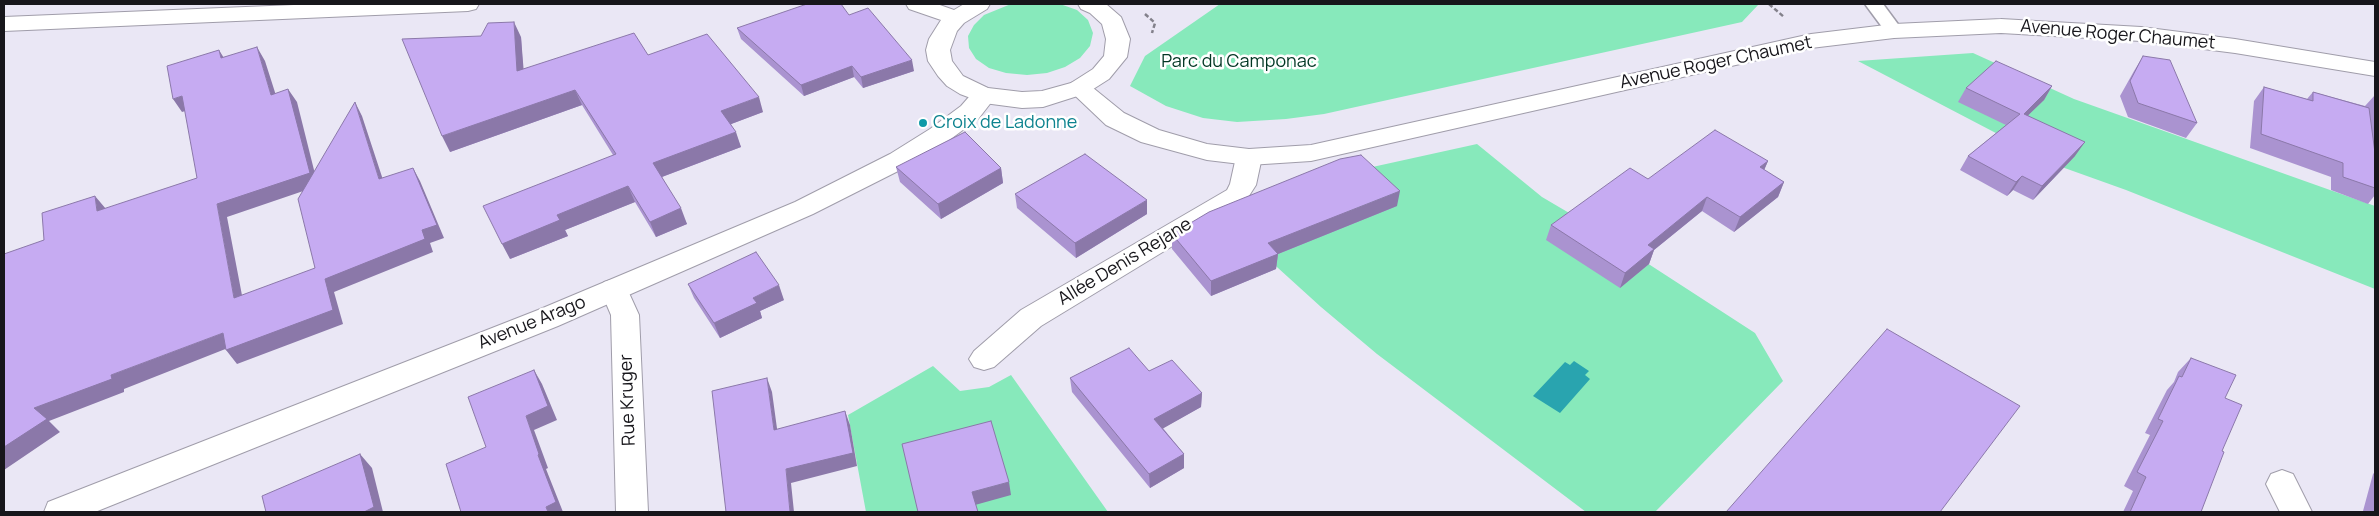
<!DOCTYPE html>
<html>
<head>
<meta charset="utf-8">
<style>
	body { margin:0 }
	#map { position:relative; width:2379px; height:516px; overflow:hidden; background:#eae7f5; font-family:Manrope,sans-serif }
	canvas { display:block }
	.frame { position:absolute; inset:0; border:5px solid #17161b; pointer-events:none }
</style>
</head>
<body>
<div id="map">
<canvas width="2379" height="516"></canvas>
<div class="frame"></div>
</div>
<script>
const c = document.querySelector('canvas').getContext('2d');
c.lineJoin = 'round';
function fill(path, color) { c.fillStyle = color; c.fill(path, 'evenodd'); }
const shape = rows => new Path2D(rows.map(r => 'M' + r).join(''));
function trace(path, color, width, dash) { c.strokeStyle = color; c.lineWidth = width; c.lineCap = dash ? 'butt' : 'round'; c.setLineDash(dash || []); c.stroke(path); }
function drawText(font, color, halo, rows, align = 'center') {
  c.font = font + ' Manrope,sans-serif'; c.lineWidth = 5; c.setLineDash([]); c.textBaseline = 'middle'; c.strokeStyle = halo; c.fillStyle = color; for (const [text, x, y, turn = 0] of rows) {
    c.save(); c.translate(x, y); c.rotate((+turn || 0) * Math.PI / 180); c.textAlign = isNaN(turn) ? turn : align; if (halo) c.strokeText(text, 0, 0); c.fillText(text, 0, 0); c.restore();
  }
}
const green = shape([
	[1011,4,1060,4,1077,10,1088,20,1093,33,1090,46,1080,58,1065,67,1047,73,1027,75,1006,73,989,68,976,59,969,48,968,36,974,25,984,15],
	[1220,4,1759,4,1742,22,1324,114,1286,119,1237,122,1203,118,1166,106,1130,86,1145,56],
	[1973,53,2074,99,2375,206,2375,289,2126,190,2059,166,1858,61],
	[1477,144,1542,197,1576,217,1755,333,1783,381,1655,512,1586,512,1377,354,1321,307,1267,258,1336,175],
	[933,366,960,391,989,387,1011,375,1108,512,866,512,848,415]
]);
const water = shape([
	[1574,361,1589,371,1585,375,1590,379,1560,413,1533,396,1565,362,1570,365]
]);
const path = shape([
	[1769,4,1784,17],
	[1145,14,1155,23,1152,33]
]);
const service = shape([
	[1865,4,1883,4,1903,31,1900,35,1888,35,1865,4]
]);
const minor = shape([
	[1249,149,1258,151,1262,157,1256,185,1245,202,1041,326,994,367,984,370,974,367,969,359,974,351,1021,310,1227,190,1230,184,1236,157,1240,151,1249,149],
	[614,279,624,282,639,315,648,512,616,512,611,315,600,289,604,282,614,279],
	[2282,470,2293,474,2312,512,2280,512,2266,484,2271,474,2282,470]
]);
const tertiary = shape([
	[2001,19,2141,27,2235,39,2375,62,2375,76,2235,53,2141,41,2001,33,1894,38,1811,48,1311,161,1249,165,1207,160,1141,142,1106,125,1067,88,1071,83,1079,80,1087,83,1124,113,1159,130,1207,144,1249,149,1311,145,1811,34,1894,24,2001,19],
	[984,87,993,90,996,95,993,100,979,118,948,141,908,166,813,214,558,326,95,512,44,512,48,502,538,310,795,202,890,154,930,129,961,106,975,90,984,87]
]);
const secondary = shape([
	[318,4,479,4,476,9,468,11,4,31,4,17,318,4],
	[906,4,937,4,954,10,964,4,990,4,987,9,964,23,957,31,950,50,952,61,963,76,988,88,1022,92,1042,91,1071,83,1093,69,1104,56,1106,39,1102,24,1090,13,1081,9,1078,4,1106,4,1121,17,1130,39,1127,57,1109,79,1087,93,1043,107,1022,108,984,103,960,94,947,86,938,76,928,61,926,50,929,39,941,20,909,9,906,4]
]);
const wall = shape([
	[849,15,914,71,863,88,854,77,804,96,741,39,737,28],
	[481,36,521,37,523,69,648,55,763,112,731,124,741,147,662,177,687,224,656,237,635,202,565,230,568,236,510,259,613,155,582,105,450,152],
	[2143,56,2197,123,2186,138,2128,117,2120,96,2134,71],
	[2052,86,2044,100,2028,115,2075,156,2033,200,2013,190,2007,196,1960,170,1968,156,2006,125,1958,102,1966,88],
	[2264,87,2307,99,2313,92,2365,106,2375,95,2375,195,2368,204,2331,190,2331,177,2250,148,2254,101],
	[1768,161,1764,170,1784,182,1778,197,1734,232,1702,211,1654,250,1649,264,1620,288,1546,240,1551,225,1648,179],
	[896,167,1001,168,1003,183,941,219,900,182],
	[1015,194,1147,214,1076,258,1017,208],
	[1397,206,1278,254,1276,269,1211,296,1172,249,1172,234],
	[688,284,784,300,760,311,762,318,720,338,694,298],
	[2191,358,2225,398,2222,451,2201,512,2123,512,2133,491,2124,486,2150,435,2145,433,2167,390,2174,382,2178,372],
	[1149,371,1202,393,1201,407,1163,428,1184,454,1184,468,1150,488,1072,392,1070,378],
	[2375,472,2375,512,2366,512,2363,511,2373,474]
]);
const shadedWall = shape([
	[514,22,521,37,525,87,517,71],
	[257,47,265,61,280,108,271,95],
	[219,50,227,63,221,58],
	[912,60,914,71,863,88,861,77],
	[852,66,854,77,804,96,801,85],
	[2052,86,2044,100,2016,127,2024,114],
	[288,89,297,102,318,186,227,217,245,311,234,298,217,204],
	[575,90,582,105,450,152,442,136],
	[182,96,192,109,182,112,173,99],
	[759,97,763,112,726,126,721,111],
	[355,102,362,116,387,192,379,179],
	[736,132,741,147,659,178,653,163],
	[2085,142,2075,156,2033,200,2042,186],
	[1768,161,1762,175,1760,167],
	[413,168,420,181,444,238,430,243,433,252,334,292,343,324,237,364,226,350,325,279],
	[1001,168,1003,183,941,219,938,204],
	[2022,176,2013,190,2007,196,2016,182],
	[1784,182,1778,197,1734,232,1740,217],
	[628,186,635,202,565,230,568,236,510,259,502,244,557,215],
	[1400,191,1397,206,1278,254,1276,269,1211,296,1211,281,1268,243],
	[95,196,106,209,97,211],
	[1707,197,1702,211,1654,250,1649,264,1620,288,1625,273,1648,245],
	[1147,200,1147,214,1076,258,1075,243],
	[681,208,687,224,656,237,650,222],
	[779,285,784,300,760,311,762,318,720,338,714,323,753,298],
	[223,333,233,346,124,389,124,392,49,421,60,432,4,470,4,447,34,408,111,375],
	[534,370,542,384,557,420,534,430,548,468,546,469,563,512,548,512,546,507,538,455,526,416],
	[767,378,772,392,779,443,774,430],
	[1202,393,1201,407,1155,433,1154,419],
	[845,411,850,425,857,466,791,483,794,512,790,512,786,469],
	[360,454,372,468,383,512,364,512],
	[1184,454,1184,468,1150,488,1149,474],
	[1009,482,1011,495,975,505,972,492]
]);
const building = shape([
	[807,4,841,4,849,15,868,8,912,60,861,77,852,66,801,85,737,28,807,4],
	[514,22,517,71,634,33,648,55,707,34,759,97,721,111,736,132,653,163,681,208,650,222,628,186,557,215,560,220,502,244,483,206,616,154,575,90,442,136,402,39,481,36,488,23,514,22],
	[257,47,271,95,288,89,310,173,217,204,234,298,315,268,298,199,355,102,379,179,413,168,437,225,422,230,425,239,325,279,333,310,226,350,223,333,111,375,112,379,34,408,47,419,4,447,4,254,44,240,42,213,95,196,97,211,197,178,182,96,173,99,167,66,219,50,221,58,257,47],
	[2143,56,2170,60,2197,123,2138,103,2130,81,2143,56],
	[1996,61,2052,86,2024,114,2085,142,2042,186,2022,176,2016,182,1968,156,2020,114,1966,88,1996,61],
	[2264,87,2313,101,2313,92,2369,108,2375,153,2375,188,2343,177,2343,163,2261,134,2264,87],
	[1715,130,1768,161,1760,167,1784,182,1740,217,1707,197,1648,245,1654,249,1625,273,1551,225,1630,168,1648,179,1715,130],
	[965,132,1001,168,938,204,896,167,965,132],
	[1085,154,1147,200,1075,243,1015,194,1085,154],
	[1361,155,1400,191,1268,243,1278,254,1211,281,1172,234,1209,212,1340,159,1361,155],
	[756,252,779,285,753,298,757,303,714,323,688,284,756,252],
	[1887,329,2020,406,1940,512,1726,512,1887,329],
	[1129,348,1149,371,1172,360,1202,393,1154,419,1184,454,1149,474,1070,378,1129,348],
	[2191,358,2236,375,2225,398,2242,405,2222,451,2224,452,2201,512,2130,512,2146,477,2137,472,2163,421,2158,419,2179,376,2182,377,2191,358],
	[534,370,548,406,526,416,539,454,538,455,556,502,546,507,548,512,461,512,446,464,486,447,468,397,534,370],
	[767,378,774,430,845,411,853,453,786,469,790,512,726,512,712,391,767,378],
	[991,421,1009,482,972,492,978,512,918,512,902,444,991,421],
	[360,454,374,507,364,512,266,512,262,496,360,454]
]);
const markers = [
	[923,123,5,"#0f9aa8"]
];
const streetNames = [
	["Avenue Roger Chaumet",2118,35,5],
	["Avenue Roger Chaumet",1716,63,-12],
	["Allée Denis Rejane",1125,262,-31],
	["Avenue Arago",532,323,-22],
	["Rue Kruger",628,400,-92]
];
const parkNames = [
	["Parc du Camponac",1239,62]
];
const cultureNames = [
	["Croix de Ladonne",933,123]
];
fill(green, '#87e9bb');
fill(water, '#29a4af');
trace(service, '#a09daa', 3);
trace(minor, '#a09daa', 2);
trace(tertiary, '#a09daa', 2);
trace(secondary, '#a09daa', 2);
trace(path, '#83818b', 2.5, [4.5, 2.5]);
fill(service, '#fff');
fill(minor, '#fff');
fill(tertiary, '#fff');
fill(secondary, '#fff');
fill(wall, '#aa93d0');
fill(shadedWall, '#8b78a9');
fill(building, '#c6abf2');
trace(building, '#8b78a9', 1);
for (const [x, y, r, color] of markers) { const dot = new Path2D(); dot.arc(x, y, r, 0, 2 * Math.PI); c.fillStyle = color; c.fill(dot); trace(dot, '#fff', 2); }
drawText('18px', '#17161b', '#fff', streetNames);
drawText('18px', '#013623', '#fff', parkNames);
drawText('18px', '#0d838f', '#fff', cultureNames, 'left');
</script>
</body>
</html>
